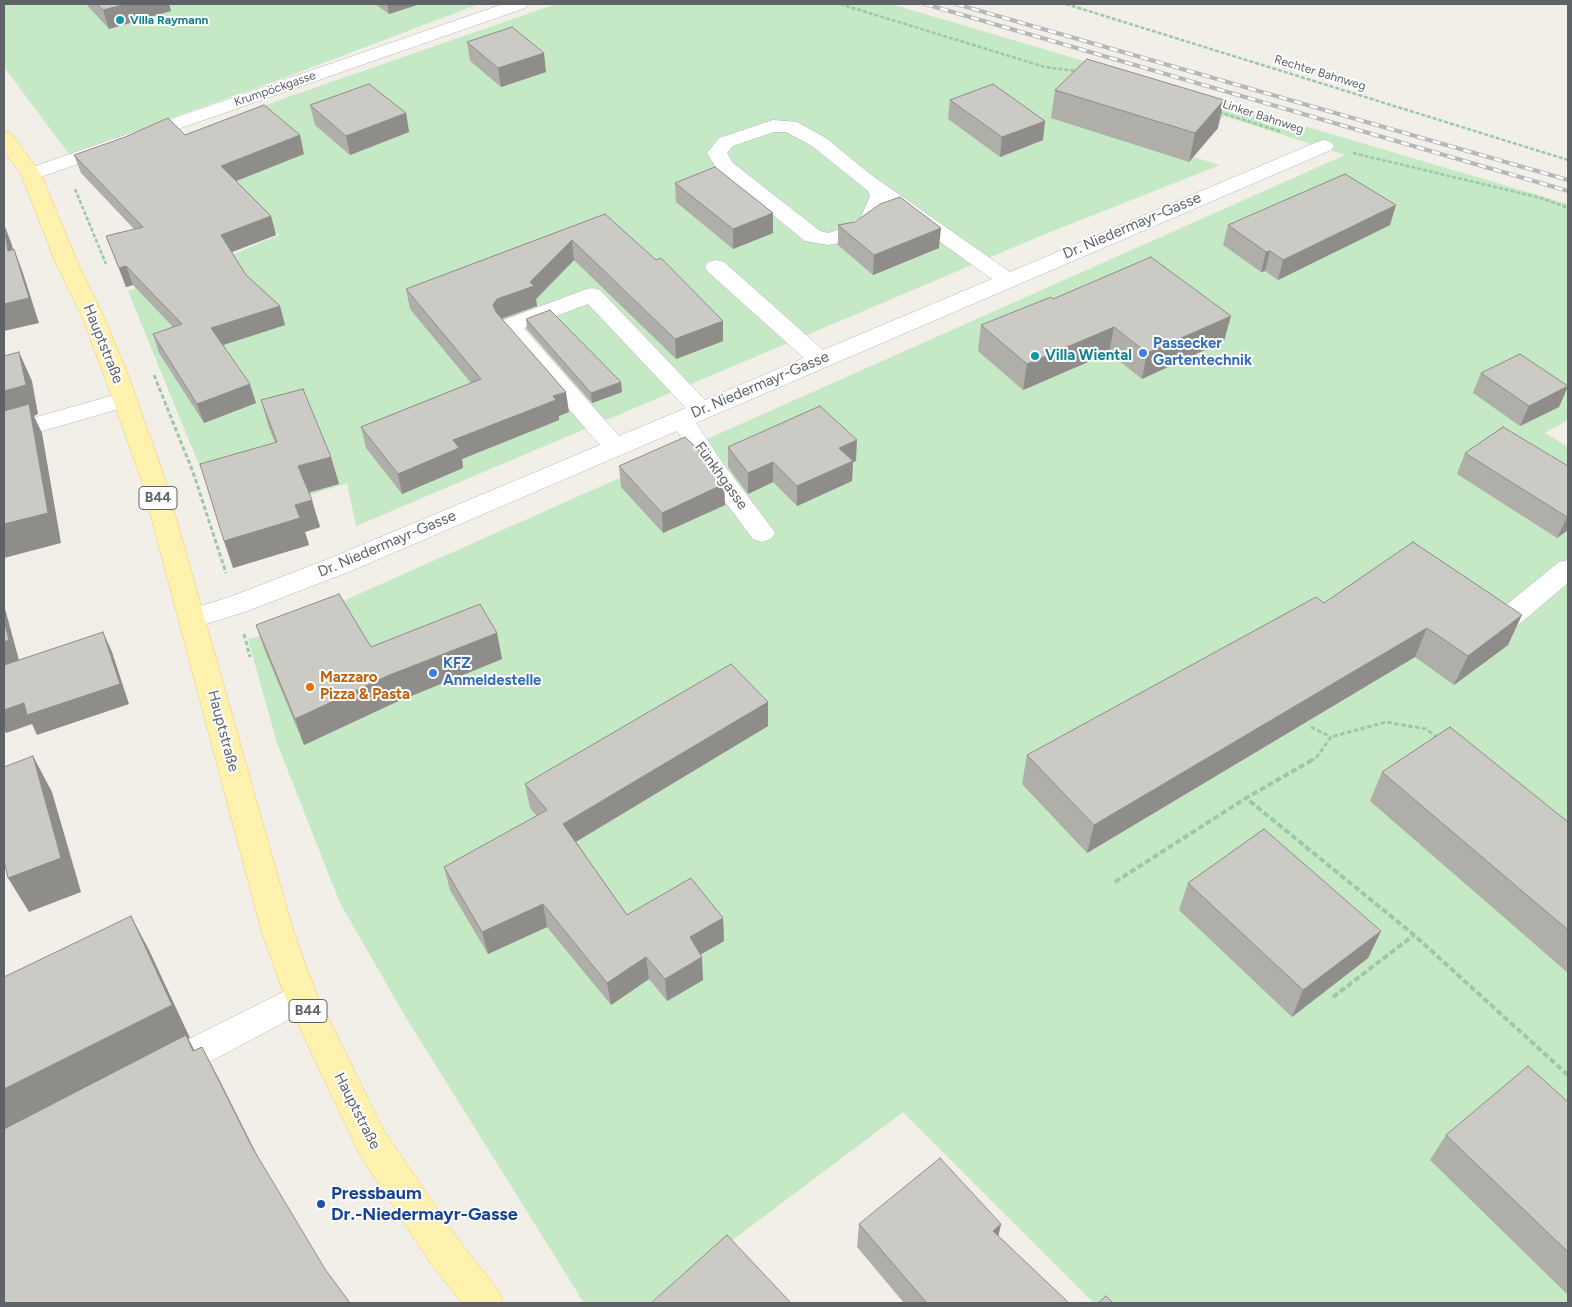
<!DOCTYPE html>
<html>
<head>
<meta charset="utf-8">
<style>
	body { margin:0 }
	#map { position:relative; width:1572px; height:1307px; overflow:hidden; background:#f1efe8; font-family:Figtree,sans-serif }
	canvas { display:block }
	.frame { position:absolute; inset:0; border:5px solid #5f6368; pointer-events:none }
</style>
</head>
<body>
<div id="map">
<canvas width="1572" height="1307"></canvas>
<div class="frame"></div>
</div>
<script>
const c = document.querySelector('canvas').getContext('2d');
c.lineJoin = 'round';
function fill(path, color) { c.fillStyle = color; c.fill(path, 'evenodd'); }
const shape = rows => new Path2D(rows.map(r => 'M' + r).join(''));
function trace(path, color, width, dash) { c.strokeStyle = color; c.lineWidth = width; c.lineCap = dash ? 'butt' : 'round'; c.setLineDash(dash || []); c.stroke(path); }
function drawText(font, color, halo, rows, align = 'center') {
  c.font = font + ' Figtree,sans-serif'; c.lineWidth = 4; c.setLineDash([]); c.textBaseline = 'middle'; c.strokeStyle = halo; c.fillStyle = color; for (const [text, x, y, turn = 0] of rows) {
    c.save(); c.translate(x, y); c.rotate((+turn || 0) * Math.PI / 180); c.textAlign = isNaN(turn) ? turn : align; if (halo) c.strokeText(text, 0, 0); c.fillText(text, 0, 0); c.restore();
  }
}
const green = shape([
	[4,4,479,4,281,79,69,154,4,67],
	[556,4,891,4,1568,204,1568,420,1545,433,1568,447,1568,1303,1094,1303,903,1112,649,1303,584,1303,405,1016,340,903,277,743,248,639,269,634,1345,155,1224,116,1187,155,1220,165,1038,237,356,526,347,483,307,496,210,492,128,291,217,261,279,235,178,137,291,96]
]);
const pathFar2 = shape([
	[840,4,1045,67,1077,71],
	[1066,4,1568,160],
	[1219,112,1282,132],
	[1353,153,1541,198,1568,208],
	[75,189,106,264]
]);
const pathFar1 = shape([
	[154,375,193,472,226,573],
	[244,634,250,657],
	[1311,727,1331,737],
	[1310,761,1316,758,1331,737,1386,722,1426,729,1438,738]
]);
const path = shape([
	[1312,760,1246,798,1414,935,1568,1075],
	[1115,882,1246,798],
	[1333,997,1414,935]
]);
const minor = shape([
	[503,4,528,4,525,8,38,178,31,180,24,178,21,174,24,170,503,4],
	[773,120,797,122,826,138,870,174,1010,272,1317,142,1324,140,1331,142,1334,146,1331,150,696,423,722,462,771,527,775,533,771,539,762,542,753,539,704,474,677,431,351,571,245,612,193,628,183,625,180,618,183,611,227,598,333,557,600,445,501,331,498,326,501,321,584,290,592,288,600,290,705,400,804,358,708,272,705,267,708,262,716,260,724,262,823,350,992,279,887,204,877,225,853,240,829,245,805,241,718,171,707,153,719,138,773,120],
	[774,132,786,132,812,146,868,191,870,196,861,217,837,230,829,233,820,231,733,163,727,153,733,146,774,132],
	[588,304,686,408,619,436,524,328,588,304],
	[125,392,133,395,137,400,133,405,4,442,4,426,125,392],
	[1568,560,1568,583,1510,632,1500,635,1490,632,1486,625,1490,618,1559,562,1568,560],
	[301,983,313,987,317,997,313,1007,181,1077,169,1081,157,1077,152,1066,157,1055,301,983]
]);
const major = shape([
	[4,131,11,133,41,174,76,259,104,317,127,372,165,479,294,933,317,995,384,1131,457,1238,498,1290,503,1303,462,1303,431,1264,360,1155,285,997,262,933,141,479,103,372,82,317,54,259,21,174,4,151,4,131]
]);
const rail = shape([
	[925,4,1568,191],
	[956,4,1568,180]
]);
const wall = shape([
	[86,4,169,4,171,11,109,29],
	[375,4,420,4,389,14],
	[467,42,546,72,501,87,470,61],
	[1055,90,1218,128,1189,162,1051,118],
	[950,100,1043,140,1000,157,948,119],
	[310,105,406,113,409,132,350,155,315,125],
	[185,135,304,154,236,181,271,216,276,235,232,252,246,275,280,306,285,325,223,345,256,403,204,423,159,353,153,334,173,327,133,285,126,287,106,236,134,229,81,173,74,155],
	[675,183,773,233,733,249,676,202],
	[605,214,723,341,676,359,574,260,536,299,537,306,502,319,569,412,559,416,559,420,462,459,463,468,402,494,366,448,361,427,471,383,410,309,406,289],
	[838,225,939,248,873,275,838,245],
	[1228,225,1390,225,1278,280,1265,271,1261,272,1223,245],
	[1053,299,1224,341,1142,379,1109,353,1023,390,978,351,981,325],
	[526,319,622,392,592,403,527,329],
	[1481,373,1568,386,1559,407,1520,426,1473,393],
	[261,400,331,457,339,484,309,493,320,527,305,532,309,545,233,568,275,443,269,428],
	[728,447,856,461,853,462,852,481,797,506,773,482,748,494,728,467],
	[1465,453,1568,466,1568,530,1557,538,1457,474],
	[619,466,724,484,725,505,663,533,621,487],
	[1324,603,1508,645,1454,685,1415,657,1087,853,1022,784,1027,755],
	[256,625,371,647,497,633,502,659,394,703,304,745,265,651],
	[768,702,768,726,576,842,627,915,723,918,724,941,700,955,703,980,667,1001,649,979,611,1005,547,927,488,954,450,890,444,867,537,816,530,808,525,784],
	[1382,772,1568,822,1568,973,1370,801],
	[1188,883,1381,931,1368,958,1292,1017,1179,910],
	[1568,1102,1568,1295,1430,1160,1446,1135],
	[859,1224,1001,1224,998,1236,1069,1303,904,1303,857,1247]
]);
const shadedWall = shape([
	[126,4,169,4,171,11,109,29,103,10],
	[387,4,420,4,389,14],
	[544,53,546,72,501,87,498,68],
	[1224,100,1218,128,1189,162,1195,133],
	[406,113,409,132,350,155,346,136],
	[1045,121,1043,140,1000,157,1002,137],
	[300,135,304,154,226,185,221,166],
	[1396,205,1390,225,1278,280,1283,260],
	[773,213,773,233,733,249,733,229],
	[271,216,276,235,227,254,221,235],
	[4,224,12,245,18,275,8,251],
	[941,228,939,248,873,275,874,255],
	[572,240,574,260,536,299,537,306,500,319,493,305,497,299,530,282],
	[14,249,23,273,39,323,4,331,4,304],
	[1270,251,1265,271,1261,272,1266,252],
	[126,266,133,285,126,287,119,268],
	[280,306,285,325,217,347,211,328],
	[1231,316,1224,341,1142,379,1147,353],
	[723,321,723,341,676,359,675,339],
	[1114,327,1109,353,1023,390,1027,364],
	[19,352,32,381,38,414,34,416,42,433,61,543,4,558,4,391],
	[621,382,622,392,592,403,591,393],
	[250,384,256,403,204,423,197,404],
	[1568,386,1559,407,1520,426,1529,406],
	[566,392,569,412,559,416,559,420,462,459,463,468,402,494,398,474,453,440,553,396],
	[857,440,856,461,853,462,852,481,797,506,797,486,839,448],
	[331,457,339,484,306,493,298,466],
	[773,462,773,482,748,494,748,473],
	[724,484,725,505,663,533,662,513],
	[312,500,320,527,305,532,309,545,233,568,224,541,295,505],
	[1568,516,1568,530,1557,538,1567,517],
	[4,605,19,660,4,666],
	[1522,615,1508,645,1454,685,1468,656],
	[1427,628,1415,657,1087,853,1094,825],
	[103,632,112,652,129,704,37,735,32,724,6,733,4,728,4,710],
	[497,633,502,659,394,703,304,745,295,719,387,676],
	[768,702,768,726,567,847,563,824],
	[33,756,52,792,81,892,29,912,8,878],
	[543,904,547,927,488,954,482,932],
	[131,916,149,950,190,1038,188,1038,203,1067,4,1132,4,1089],
	[723,918,724,941,691,960,690,937],
	[1381,931,1368,958,1292,1017,1303,990],
	[646,957,649,979,611,1005,607,983],
	[702,957,703,980,667,1001,665,979],
	[202,1047,219,1079,268,1177,252,1147],
	[1001,1224,996,1247,993,1231]
]);
const building = shape([
	[97,4,126,4,103,10,97,4],
	[512,27,544,53,498,68,467,42,512,27],
	[1087,59,1224,100,1195,133,1055,90,1087,59],
	[369,84,406,113,346,136,310,105,369,84],
	[993,84,1045,121,1002,137,950,100,993,84],
	[264,105,300,135,221,166,271,216,221,235,246,275,280,306,211,328,250,384,197,404,153,334,182,324,126,266,119,268,106,236,143,227,74,155,125,137,168,118,185,135,264,105],
	[715,167,773,213,733,229,675,183,715,167],
	[1345,174,1396,205,1283,260,1270,251,1266,252,1228,225,1345,174],
	[900,197,941,228,874,255,838,225,855,222,880,204,900,197],
	[605,214,656,260,661,258,723,321,675,339,572,240,530,282,534,286,497,299,493,305,496,312,566,392,553,396,556,400,453,440,459,448,398,474,361,427,481,379,406,289,605,214],
	[4,228,8,251,14,249,29,298,4,304,4,228],
	[1151,257,1231,316,1147,353,1114,327,1027,364,981,325,1051,297,1053,299,1151,257],
	[550,310,621,382,591,393,526,319,550,310],
	[19,352,26,385,4,391,4,356,19,352],
	[1520,354,1568,386,1529,406,1481,373,1520,354],
	[303,389,331,457,298,466,312,500,295,505,300,518,224,541,200,464,277,442,261,400,303,389],
	[29,404,48,513,4,524,4,411,29,404],
	[820,406,857,440,839,448,853,461,797,486,773,462,748,473,728,447,820,406],
	[1503,427,1568,466,1568,516,1567,517,1465,453,1503,427],
	[685,437,699,450,724,484,662,513,619,466,685,437],
	[1413,542,1522,615,1468,656,1427,628,1094,825,1027,755,1316,597,1324,603,1413,542],
	[339,594,371,647,480,604,497,633,387,676,295,719,256,625,339,594],
	[4,621,9,640,4,642,4,621],
	[103,632,120,684,27,715,24,703,4,710,4,665,103,632],
	[731,664,768,702,563,824,627,915,691,878,723,918,690,937,702,957,665,979,646,957,607,983,543,904,482,932,444,867,547,810,525,784,731,664],
	[1450,727,1568,822,1568,930,1382,772,1450,727],
	[33,756,61,858,8,878,4,861,4,767,33,756],
	[1264,829,1381,931,1303,990,1188,883,1264,829],
	[131,916,172,1005,4,1089,4,977,131,916],
	[186,1035,193,1051,202,1047,252,1147,325,1269,350,1303,4,1303,4,1129,186,1035],
	[1528,1066,1568,1102,1568,1252,1446,1135,1528,1066],
	[940,1158,1001,1224,993,1231,1069,1303,925,1303,926,1302,859,1224,940,1158],
	[727,1235,791,1303,651,1303,727,1235],
	[1106,1296,1113,1303,1098,1303,1106,1296]
]);
const markers = [
	[120,20,5,"#0f9aa8"],
	[1143,353,5,"#3f7fe0"],
	[1035,356,5,"#0f9aa8"],
	[433,673,5,"#3f7fe0"],
	[310,687,5,"#e8710a"],
	[321,1204,5,"#1a4fb4"]
];
const farCulturenames = [
	["Villa Raymann",130,20]
];
const farStreetnames = [
	["Rechter Bahnweg",1320,73,17],
	["Krumpöckgasse",275,89,-19],
	["Linker Bahnweg",1263,117,18]
];
const shields = [
	[158,498,38],
	[308,1011,38]
];
const shieldNames = [
	["B44",158,498],
	["B44",308,1011]
];
const streetNames = [
	["Dr. Niedermayr-Gasse",1132,226,-23],
	["Hauptstraße",103,344,68],
	["Dr. Niedermayr-Gasse",760,385,-23],
	["Fünkhgasse",721,476,54],
	["Dr. Niedermayr-Gasse",387,544,-23],
	["Hauptstraße",223,731,75],
	["Hauptstraße",357,1111,63]
];
const shopNames = [
	["Passecker",1153,344],
	["Gartentechnik",1153,361],
	["KFZ",443,664],
	["Anmeldestelle",443,681]
];
const cultureNames = [
	["Villa Wiental",1045,356]
];
const foodNames = [
	["Mazzaro",320,678],
	["Pizza & Pasta",320,695]
];
const nearTransitnames = [
	["Pressbaum",331,1194],
	["Dr.-Niedermayr-Gasse",331,1215]
];
fill(green, '#c5e8c5');
trace(minor, '#b5b8bc', 1);
trace(major, '#f2c960', 1);
trace(pathFar2, '#9cc7a9', 2.5, [4, 2]);
trace(pathFar1, '#9cc7a9', 3, [4.5, 2.5]);
trace(path, '#9cc7a9', 4, [6, 3]);
fill(minor, '#fff');
fill(major, '#fff2af');
trace(rail, '#b6b7b8', 4);
trace(rail, '#fff', 2.5, [8]);
fill(wall, '#afaea9');
fill(shadedWall, '#8f8d8a');
fill(building, '#cccac5');
trace(building, '#8f8d8a', 1);
for (const [x, y, r, color] of markers) { const dot = new Path2D(); dot.arc(x, y, r, 0, 2 * Math.PI); c.fillStyle = color; c.fill(dot); trace(dot, '#fff', 2); }
drawText('bold 12px', '#0d838f', '#fff', farCulturenames, 'left');
drawText('12px', '#5f6368', '#fff', farStreetnames);
for (const [x, y, w] of shields) { const box = new Path2D(); box.roundRect(x - w / 2, y - 11.5, w, 23, 4); c.fillStyle = '#fff'; c.fill(box); trace(box, '#5f6368', 1); }
drawText('bold 14px', '#5f6368', null, shieldNames);
drawText('15px', '#5f6368', '#fff', streetNames);
drawText('bold 15px', '#366cbe', '#fff', shopNames, 'left');
drawText('bold 15px', '#0d838f', '#fff', cultureNames, 'left');
drawText('bold 15px', '#c56008', '#fff', foodNames, 'left');
drawText('bold 18px', '#164399', '#fff', nearTransitnames, 'left');
</script>
</body>
</html>
